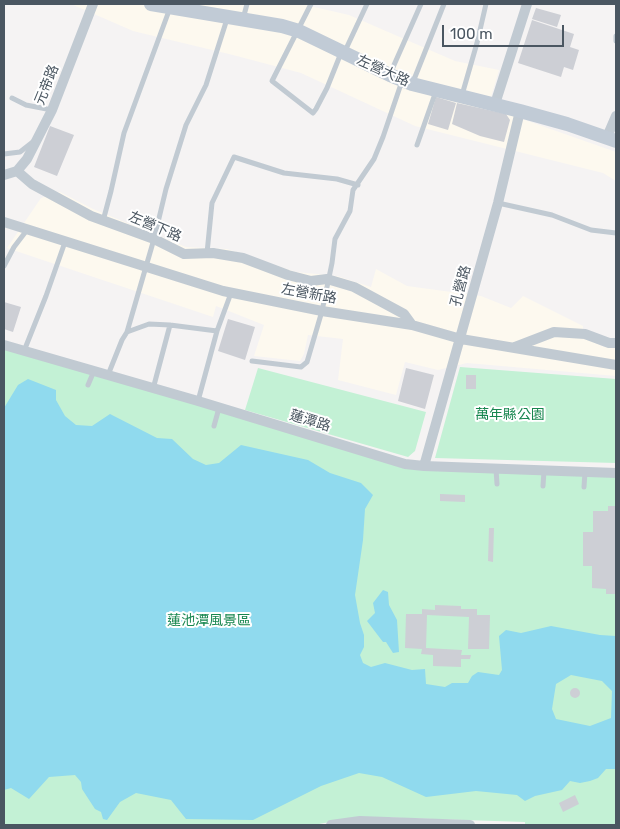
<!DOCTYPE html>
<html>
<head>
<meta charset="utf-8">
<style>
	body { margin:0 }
	#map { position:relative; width:620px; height:829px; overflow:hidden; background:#f5f3f3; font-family:Rubik,sans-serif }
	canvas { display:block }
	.frame { position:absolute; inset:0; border:5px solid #4a5661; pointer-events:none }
	.scale { position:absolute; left:442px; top:25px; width:122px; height:22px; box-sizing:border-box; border:2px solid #4a5661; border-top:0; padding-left:6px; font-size:15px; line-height:18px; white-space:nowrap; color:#4a5661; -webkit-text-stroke:4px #fff; paint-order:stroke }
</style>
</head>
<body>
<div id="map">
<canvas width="620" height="829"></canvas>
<div class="frame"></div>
<div class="scale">100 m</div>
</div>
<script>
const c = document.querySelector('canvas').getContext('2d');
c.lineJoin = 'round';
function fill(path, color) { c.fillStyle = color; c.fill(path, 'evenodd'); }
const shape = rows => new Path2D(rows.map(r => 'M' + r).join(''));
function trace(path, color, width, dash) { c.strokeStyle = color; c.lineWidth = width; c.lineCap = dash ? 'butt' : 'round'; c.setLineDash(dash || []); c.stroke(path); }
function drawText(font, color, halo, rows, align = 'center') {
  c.font = font + ' Rubik,"Noto Sans TC",sans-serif'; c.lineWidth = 4; c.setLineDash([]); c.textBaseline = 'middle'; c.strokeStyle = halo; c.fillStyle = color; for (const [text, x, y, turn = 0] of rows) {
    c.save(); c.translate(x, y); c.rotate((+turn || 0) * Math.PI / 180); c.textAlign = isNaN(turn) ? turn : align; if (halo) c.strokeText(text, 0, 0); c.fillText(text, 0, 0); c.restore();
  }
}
const commercial = shape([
	[71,4,301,4,349,15,455,61,499,70,488,107,616,152,616,181,603,173,415,126,301,73,233,55,133,31],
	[60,192,93,209,186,247,227,249,296,272,337,276,371,287,376,269,407,286,481,296,511,308,523,296,583,326,583,337,604,347,616,346,616,376,467,363,438,370,405,362,396,395,338,380,343,339,308,335,304,354,300,361,254,356,264,325,216,306,213,317,7,248,41,198]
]);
const green = shape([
	[4,346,411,469,616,476,616,825,525,825,525,822,373,817,324,823,314,825,18,825,4,824],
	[460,367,616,379,616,463,435,458],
	[258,368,426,412,415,451,408,457,245,410]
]);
const water = shape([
	[28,379,56,390,56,400,65,416,76,425,92,426,110,414,157,438,172,439,193,459,206,465,219,463,241,445,308,460,330,473,361,483,373,495,365,509,363,540,355,595,360,623,364,635,364,647,360,655,363,663,371,667,385,663,412,670,425,669,426,684,445,687,452,683,468,683,472,676,478,672,499,675,502,670,499,636,506,630,521,633,551,626,600,635,616,636,616,769,606,769,598,778,590,781,580,783,570,781,562,790,535,796,525,801,517,795,476,791,426,797,382,777,359,773,321,786,253,820,186,819,171,800,136,793,120,802,107,820,103,819,101,812,95,809,82,789,81,782,75,775,49,777,29,799,11,788,4,790,4,408,18,385],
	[571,675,602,681,612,691,611,718,590,726,556,719,552,709,556,684],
	[383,590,388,592,389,605,397,620,399,652,393,653,386,642,383,642,367,621,375,613,373,603]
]);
const building = shape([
	[536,8,561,15,557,27,532,19],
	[532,20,574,34,570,47,579,50,573,70,564,67,561,77,518,63],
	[436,97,456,103,448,130,428,124],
	[457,103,506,114,510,120,504,142,480,136,452,124],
	[50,126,74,135,57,176,34,167],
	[4,302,21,307,13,332,4,329],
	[228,319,255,327,245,360,218,351],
	[406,368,434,375,425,409,398,401],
	[466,375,476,375,476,389,466,389],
	[440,494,465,495,465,502,440,501],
	[608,506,616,506,616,594,606,594,606,589,592,588,592,566,583,566,583,532,593,532,593,511,608,511],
	[489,528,494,528,493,562,488,561],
	[435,605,461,606,461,609,477,609,477,615,490,615,489,649,468,649,469,617,427,615,426,648,462,650,461,655,471,655,470,659,461,659,461,667,433,666,433,655,421,654,422,649,405,648,406,614,422,614,422,609,435,610],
	'570 693a5 5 0 1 1 10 0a5 5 0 1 1-10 0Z',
	[575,795,579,804,563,812,559,803]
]);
const lane = shape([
	[311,4,272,81,313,113,316,109,327,88,341,53],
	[243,19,247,4],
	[616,36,616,41],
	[345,51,367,4],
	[390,74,421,4],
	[413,82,444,4],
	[462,95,477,43,486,4],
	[12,98,26,105,52,110],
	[417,145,436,91],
	[4,154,20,152,34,141],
	[498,203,552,215,591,230,616,233],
	[103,221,111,191,124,133,170,8],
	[207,253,212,203,234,157,284,173,337,179,358,185],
	[4,266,14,247,27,230],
	[127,332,154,239,166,189,186,125,206,85,227,19],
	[24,351,46,296,65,242],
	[252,361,301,367,307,362,322,311,332,263,335,239,350,211,353,190,374,159,383,137,402,81],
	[108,375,122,340,127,332,149,324,170,325,217,331],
	[88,385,94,371],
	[153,389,170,325],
	[198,401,217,331,231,293],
	[214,426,219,408],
	[496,469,497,484],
	[543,486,544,471],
	[584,487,585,472]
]);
const street = shape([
	[495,104,527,4],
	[607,137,616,116],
	[17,171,27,159,52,110,93,4],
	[4,175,17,171,32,184,91,216,154,239,184,254,213,253,243,258,288,275,311,281,327,279,354,287,404,314,412,325],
	[4,222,223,291,322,311,412,325,461,339,616,365],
	[4,345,198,401,405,464,424,466,616,473],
	[515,347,554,332,585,334,609,343,616,343],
	[424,466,498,203,520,111],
	[331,825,360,821,470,825]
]);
const secondary = shape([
	[151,4,282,26,299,31,390,75,412,84,520,111,567,124,616,141]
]);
const streetNames = [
	["左營大路",383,71,24],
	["元帝路",47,85,-68],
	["左營下路",155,227,23],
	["孔營路",461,286,-75],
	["左營新路",309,294,10],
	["蓮潭路",310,421,17]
];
const parkNames = [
	["萬年縣公園",510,415],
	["蓮池潭風景區",209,621]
];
fill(commercial, '#fdf9ef');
fill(green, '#c3f1d5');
fill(water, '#90daee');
fill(building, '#cdcfd5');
trace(lane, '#c1cad2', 5);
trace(street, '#c1cad2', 10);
trace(secondary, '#c1cbd6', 14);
drawText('14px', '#4a5661', '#fff', streetNames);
drawText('14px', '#17864f', '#fff', parkNames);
</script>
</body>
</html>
